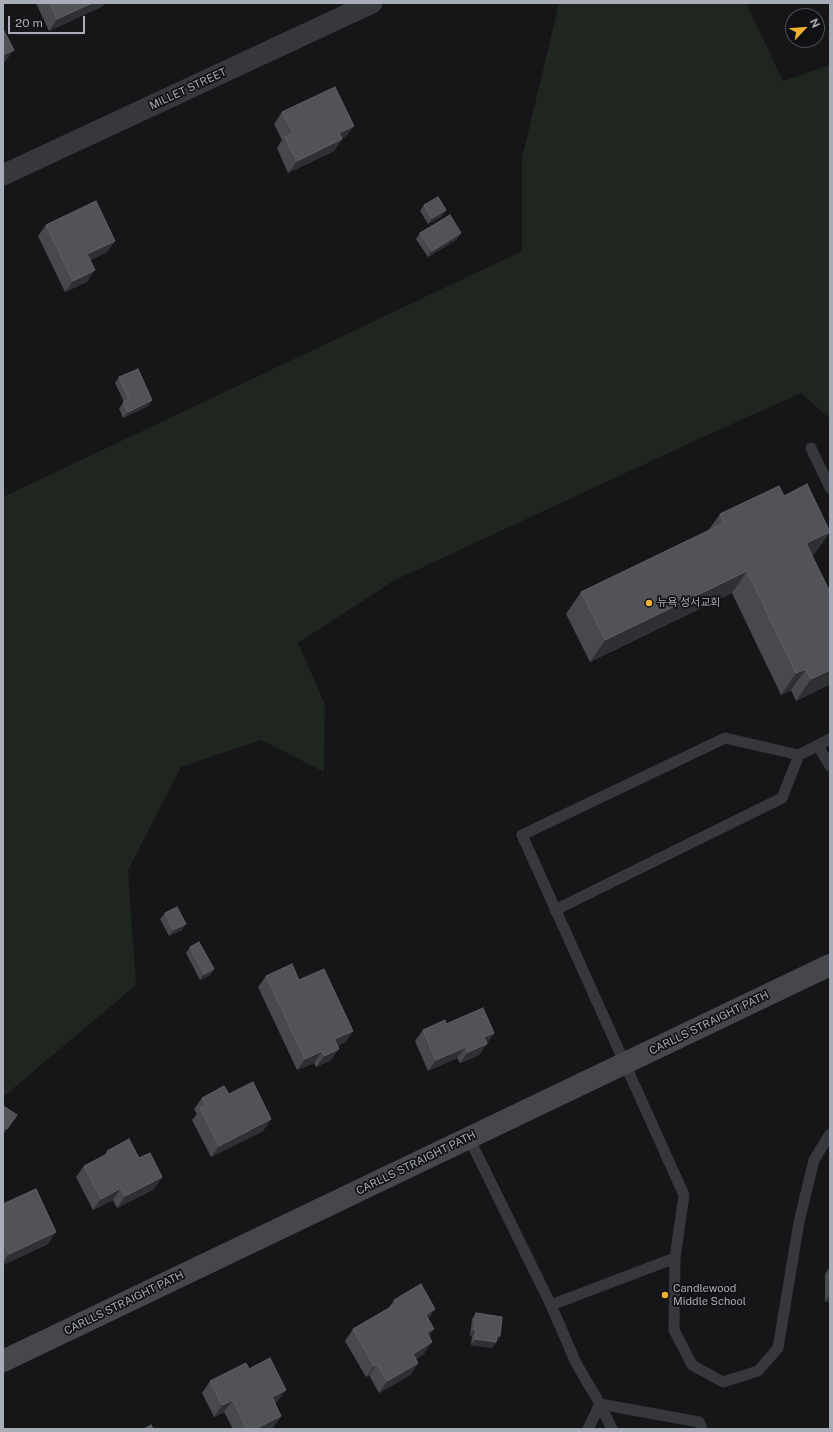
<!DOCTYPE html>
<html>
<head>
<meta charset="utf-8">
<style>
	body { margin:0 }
	#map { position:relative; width:833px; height:1432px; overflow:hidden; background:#161618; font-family:"Public Sans",sans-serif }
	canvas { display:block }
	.frame { position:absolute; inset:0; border:4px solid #a8adb8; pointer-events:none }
	.north { position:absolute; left:785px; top:8px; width:40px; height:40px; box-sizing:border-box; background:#111113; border:1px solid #4d4f55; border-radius:50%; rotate:64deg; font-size:11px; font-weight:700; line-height:16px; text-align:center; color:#a8adb8 }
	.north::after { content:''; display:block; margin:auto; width:14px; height:18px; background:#f2b134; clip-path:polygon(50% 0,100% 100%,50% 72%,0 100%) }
	.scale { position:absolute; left:8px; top:16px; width:77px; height:18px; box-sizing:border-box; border:2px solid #a8adb8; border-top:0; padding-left:5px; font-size:12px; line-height:14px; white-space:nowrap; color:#a8adb8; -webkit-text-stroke:3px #111113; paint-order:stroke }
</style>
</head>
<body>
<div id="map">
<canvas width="833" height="1432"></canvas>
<div class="frame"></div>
<div class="north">N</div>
<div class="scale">20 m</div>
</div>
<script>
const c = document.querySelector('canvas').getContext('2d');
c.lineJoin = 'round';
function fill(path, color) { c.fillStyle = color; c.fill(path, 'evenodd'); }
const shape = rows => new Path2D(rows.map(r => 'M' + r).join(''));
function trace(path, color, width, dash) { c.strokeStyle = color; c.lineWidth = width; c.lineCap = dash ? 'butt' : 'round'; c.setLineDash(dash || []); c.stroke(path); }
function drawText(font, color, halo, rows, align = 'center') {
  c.font = font + ' "Public Sans","Noto Sans KR",sans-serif'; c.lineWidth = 3.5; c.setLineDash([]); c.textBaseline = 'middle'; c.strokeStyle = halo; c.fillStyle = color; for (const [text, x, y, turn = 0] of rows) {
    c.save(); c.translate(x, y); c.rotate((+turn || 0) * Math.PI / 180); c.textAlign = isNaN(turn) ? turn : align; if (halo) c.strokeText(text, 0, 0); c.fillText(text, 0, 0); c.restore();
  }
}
const green = shape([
	[559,3,746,3,783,81,830,65,830,419,801,393,688,444,395,580,298,643,325,705,324,772,261,740,181,767,128,870,136,985,3,1097,3,497,522,251,522,158]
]);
const lane = shape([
	[811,448,830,488],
	[830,739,799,755,725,738,522,835,684,1195,675,1258,674,1330,692,1365,723,1382,758,1371,778,1348,799,1222,814,1160,830,1134],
	[818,746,830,766],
	[555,910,782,798,799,755],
	[469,1138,551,1305],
	[600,1404,699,1422,702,1429],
	[588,1429,600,1404],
	[612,1429,600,1404,576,1363,551,1305,675,1258]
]);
const street = shape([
	[3,175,372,3]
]);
const secondary = shape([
	[3,1361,830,965]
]);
const wall = shape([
	[36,3,105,3,103,6,49,31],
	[282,112,354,126,345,137,342,139,334,151,288,173,277,148,282,140,274,124],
	[424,205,442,216,428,224,420,211],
	[46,225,115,241,107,252,90,260,87,282,65,292,38,236],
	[420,233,457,239,428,257,416,239],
	[119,377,152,400,148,406,123,418,119,408,124,402,115,383],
	[784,496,830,532,815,553,812,555,830,684,796,701,791,690,781,695,732,593,590,662,566,614,581,592,708,531,720,514],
	[165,913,182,930,169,936,160,919],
	[190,947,214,969,210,975,200,980,186,953],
	[266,976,299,980,353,1031,345,1042,338,1046,331,1060,316,1067,314,1063,297,1070,258,987],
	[446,1024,494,1033,479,1055,460,1063,457,1058,428,1071,415,1041,423,1030],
	[229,1094,271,1119,263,1131,211,1157,192,1120,197,1114,194,1109,202,1098],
	[3,1109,17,1115,3,1134],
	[107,1151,139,1158,162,1177,154,1189,117,1208,113,1200,93,1210,76,1177,84,1166,104,1156],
	[3,1204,48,1244,3,1265],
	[830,1267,830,1326,829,1326,830,1302,825,1302,825,1274],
	[394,1300,435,1309,428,1319,434,1329,429,1336,424,1354,416,1359,418,1363,410,1375,379,1393,369,1375,366,1377,345,1341,353,1329,387,1310],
	[476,1313,500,1336,492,1348,471,1345,472,1336,470,1336,472,1319],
	[249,1369,277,1402,275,1403,281,1416,273,1428,270,1429,233,1429,224,1412,214,1417,202,1393,210,1381]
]);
const shadedWall = shape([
	[92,3,105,3,103,6,49,31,57,19],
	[14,50,5,62,3,63,3,55],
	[354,126,345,137,331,144,339,133],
	[342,139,334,151,288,173,297,161],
	[446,210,442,216,428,224,432,218],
	[461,233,457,239,428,257,432,251],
	[115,241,107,252,79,266,87,254],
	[95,270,87,282,65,292,73,281],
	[152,400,148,406,123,418,128,412],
	[830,532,815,553,791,564,806,543],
	[747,571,732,593,590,662,605,640],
	[806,669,791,690,781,695,796,673],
	[830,670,830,684,796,701,811,679],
	[186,924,182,930,169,936,173,930],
	[214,969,210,975,200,980,204,974],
	[353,1031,345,1042,326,1051,334,1039],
	[494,1033,479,1055,460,1063,468,1052,484,1037],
	[466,1047,457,1058,428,1071,436,1060],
	[339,1049,331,1060,316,1067,324,1056],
	[322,1051,314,1063,297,1070,305,1059],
	[271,1119,263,1131,211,1157,219,1146],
	[162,1177,154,1189,117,1208,125,1196],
	[121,1188,113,1200,93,1210,101,1199],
	[56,1232,48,1244,3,1265,3,1262,9,1254],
	[830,1294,830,1302,825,1302],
	[435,1309,427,1321,426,1315],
	[434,1329,426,1340,427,1332],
	[474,1330,476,1330,472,1336,470,1336],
	[497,1336,500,1336,492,1348,471,1345,475,1339],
	[432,1342,424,1354,405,1365,413,1354],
	[418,1363,410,1375,379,1393,387,1381],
	[377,1364,369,1375,366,1377,374,1366],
	[286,1390,277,1402,263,1409,272,1397],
	[233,1400,224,1412,214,1417,222,1405],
	[281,1416,273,1428,270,1429,255,1429]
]);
const building = shape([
	[50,3,92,3,57,19,50,3],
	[3,29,14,50,3,55,3,29],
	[335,87,354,126,339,133,342,139,297,161,285,137,293,133,282,112,335,87],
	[438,197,446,210,432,218,424,205,438,197],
	[96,201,115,241,87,254,95,270,73,281,46,225,96,201],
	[450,215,461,233,432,251,420,233,450,215],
	[138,369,152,400,128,412,123,402,129,399,119,377,138,369],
	[807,484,830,532,806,543,830,592,830,670,811,679,806,669,796,673,747,571,605,640,581,592,724,523,720,514,779,486,784,496,807,484],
	[177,907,186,924,173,930,165,913,177,907],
	[199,942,214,969,204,974,190,947,199,942],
	[292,964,299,980,324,969,353,1031,334,1039,339,1049,324,1056,322,1051,305,1059,266,976,292,964],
	[483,1008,494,1033,484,1037,487,1044,468,1052,466,1047,436,1060,423,1030,445,1020,446,1024,483,1008],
	[253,1082,271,1119,219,1146,200,1108,207,1106,202,1098,224,1086,229,1094,253,1082],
	[5,1107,17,1115,7,1129,3,1126,3,1109,5,1107],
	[129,1139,139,1158,150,1153,162,1177,125,1196,121,1188,101,1199,84,1166,109,1153,107,1151,129,1139],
	[36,1189,56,1232,9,1254,3,1242,3,1204,36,1189],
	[421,1284,435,1309,426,1315,434,1329,427,1332,432,1342,413,1354,418,1363,387,1381,377,1364,374,1366,353,1329,396,1304,394,1300,421,1284],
	[476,1313,502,1317,500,1336,497,1336,496,1342,475,1339,476,1330,474,1330,476,1313],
	[270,1358,286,1390,272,1397,281,1416,255,1429,247,1429,233,1400,222,1405,210,1381,246,1363,249,1369,270,1358],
	[151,1425,153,1429,144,1429,151,1425]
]);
const markers = [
	[649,603,4,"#f2b134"],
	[665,1295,4,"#f2b134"]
];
const streetNames = [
	["MILLET STREET",188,89,-25],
	["CARLLS STRAIGHT PATH",709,1023,-26],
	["CARLLS STRAIGHT PATH",416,1163,-26],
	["CARLLS STRAIGHT PATH",124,1303,-26]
];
const poiNames = [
	["뉴욕 성서교회",657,603],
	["Candlewood",673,1289],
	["Middle School",673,1302]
];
fill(green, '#1e261f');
trace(lane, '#37383d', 11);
trace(street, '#37383d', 21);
trace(secondary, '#45474d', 22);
fill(wall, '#47494d');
fill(shadedWall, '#2f3033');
fill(building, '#525359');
trace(building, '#5f6168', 1);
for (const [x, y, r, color] of markers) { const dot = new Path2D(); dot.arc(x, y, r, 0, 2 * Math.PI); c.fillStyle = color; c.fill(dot); trace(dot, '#111113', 1.5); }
drawText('11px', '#a8adb8', '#111113', streetNames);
drawText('11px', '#a8adb8', '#111113', poiNames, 'left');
</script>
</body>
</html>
